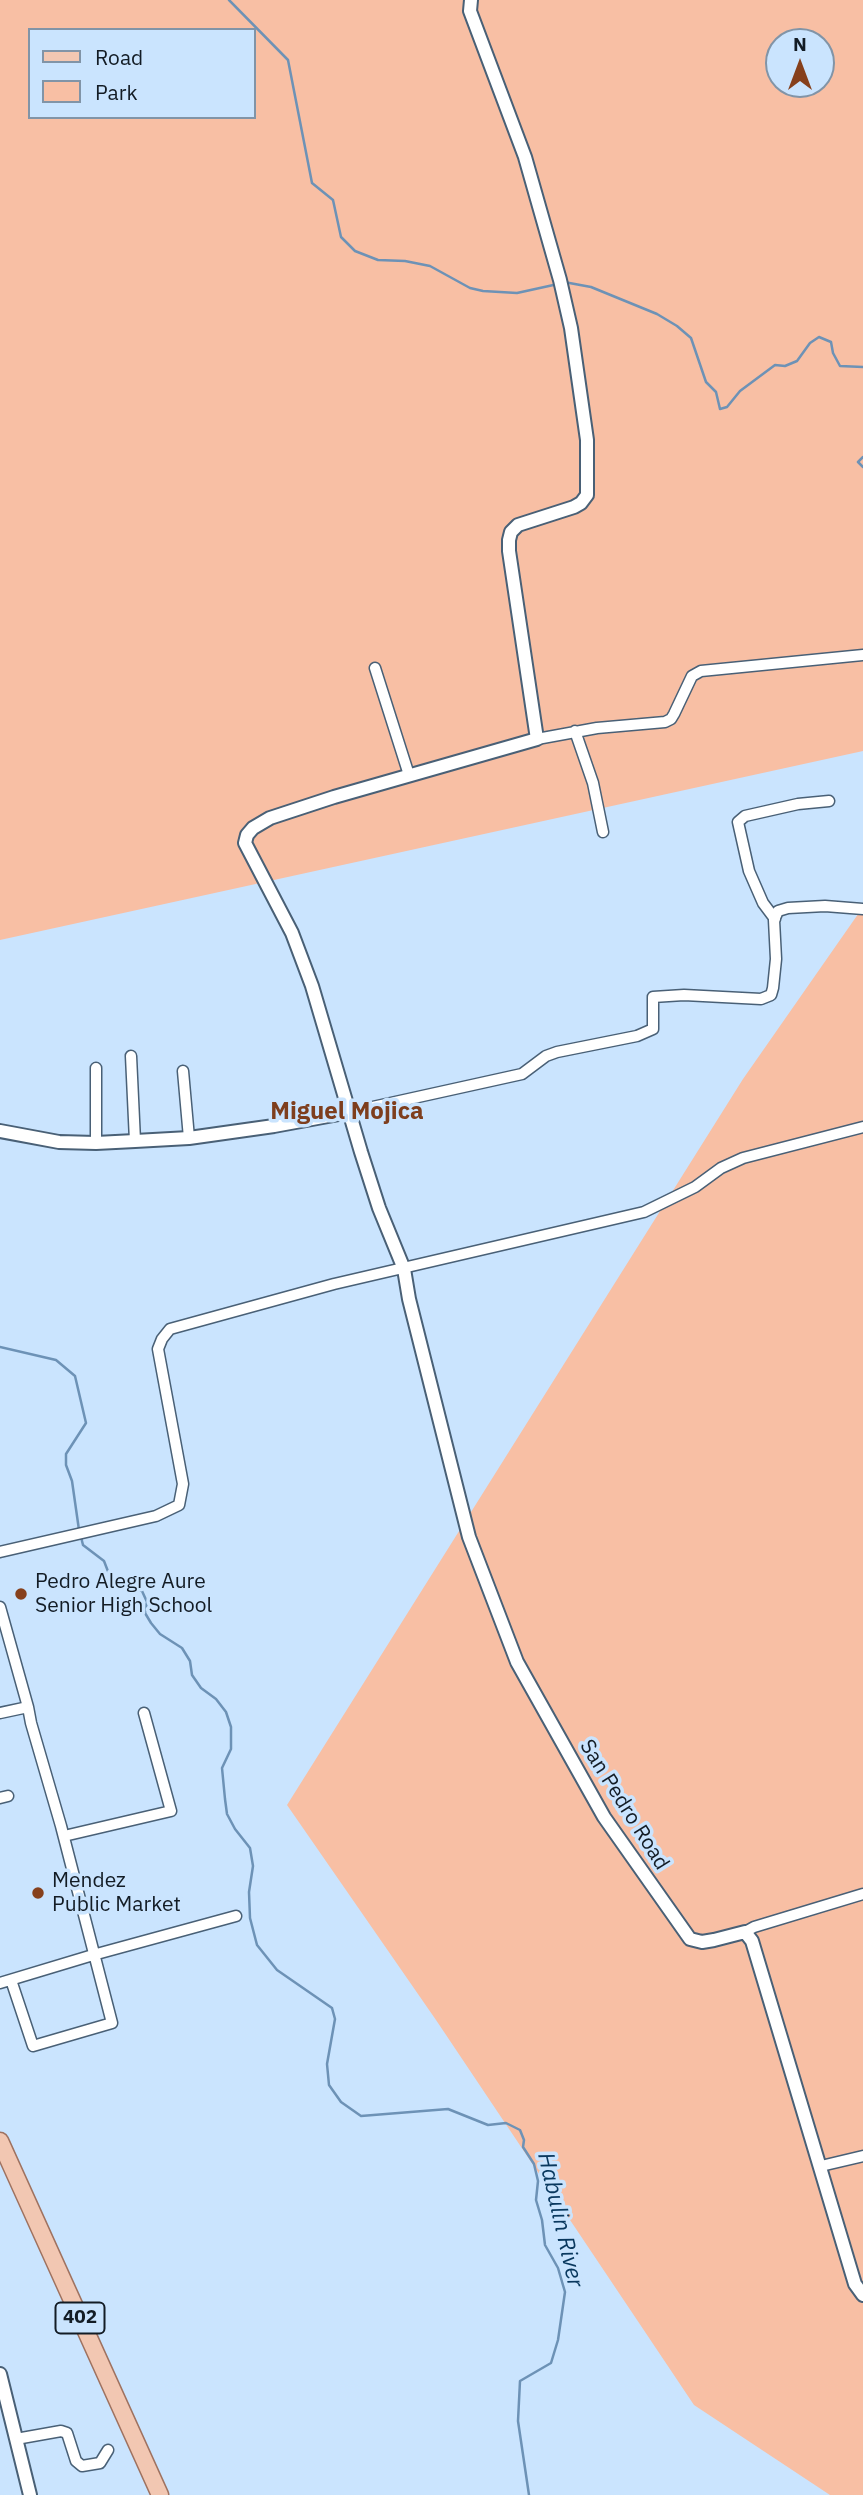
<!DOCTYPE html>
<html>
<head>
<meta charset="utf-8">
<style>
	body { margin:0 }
	#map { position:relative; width:863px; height:2495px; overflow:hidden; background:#cae4fe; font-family:"IBM Plex Sans",sans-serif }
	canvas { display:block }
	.legend { position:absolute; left:28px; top:28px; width:228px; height:91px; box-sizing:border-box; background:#cae4fe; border:2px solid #8194a7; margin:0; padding:9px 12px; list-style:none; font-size:21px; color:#131c25 }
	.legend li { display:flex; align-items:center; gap:14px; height:35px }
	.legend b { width:35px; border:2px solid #8194a7 }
	.north { position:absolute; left:765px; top:28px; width:70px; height:70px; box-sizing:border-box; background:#cae4fe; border:2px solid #8194a7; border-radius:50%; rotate:0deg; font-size:19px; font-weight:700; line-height:28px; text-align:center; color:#131c25 }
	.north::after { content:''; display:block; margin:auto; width:24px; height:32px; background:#86401c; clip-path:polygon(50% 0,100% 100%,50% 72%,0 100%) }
</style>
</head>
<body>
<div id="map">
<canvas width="863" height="2495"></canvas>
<ul class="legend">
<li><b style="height:9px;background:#f2c7b2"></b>Road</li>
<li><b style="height:19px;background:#f8bfa4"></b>Park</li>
</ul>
<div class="north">N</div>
</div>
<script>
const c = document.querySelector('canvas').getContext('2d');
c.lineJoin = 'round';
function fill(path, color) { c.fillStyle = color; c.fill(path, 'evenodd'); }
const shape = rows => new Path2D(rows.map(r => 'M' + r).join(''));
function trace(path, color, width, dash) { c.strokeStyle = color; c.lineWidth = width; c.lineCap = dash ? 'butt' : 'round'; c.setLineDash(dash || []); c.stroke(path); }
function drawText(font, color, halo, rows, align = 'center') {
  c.font = font + ' "IBM Plex Sans",sans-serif'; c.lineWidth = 7; c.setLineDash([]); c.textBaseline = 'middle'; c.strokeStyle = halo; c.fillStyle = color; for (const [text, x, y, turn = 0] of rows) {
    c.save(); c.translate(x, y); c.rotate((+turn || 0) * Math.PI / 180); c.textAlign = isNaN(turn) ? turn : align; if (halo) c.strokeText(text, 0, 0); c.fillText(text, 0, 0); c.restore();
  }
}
const green = shape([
	[0,0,863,0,863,751,0,940],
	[30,30,254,30,254,117,30,117],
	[779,42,821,42,821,84,779,84],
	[863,907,863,2495,830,2495,694,2405,436,2020,287,1805,743,1079]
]);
const stream = shape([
	[229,0,288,60,312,183,333,200,341,237,355,251,378,260,405,261,430,266,470,288,483,291,517,293,558,284],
	[564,282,591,287,657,314,677,326,691,338,706,382,716,392,720,409,727,407,740,391,775,365,785,366,797,361,810,343,819,337,831,342,833,353,840,366,863,367],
	[863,457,858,462,863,467],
	[0,1347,56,1360,75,1376,86,1423,66,1454,66,1465,72,1481,79,1530],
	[81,1537,83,1545,104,1561,109,1574,124,1584,142,1591,147,1602,145,1613,151,1623,160,1634,182,1648,190,1661,192,1675,201,1688,216,1699,226,1712,231,1727,231,1749,222,1768,225,1799,227,1814,235,1829,250,1848,253,1866,249,1892,250,1918,257,1945,277,1970,332,2008,335,2019,327,2064,329,2085,341,2102,361,2116,448,2109,488,2125,506,2123,520,2130,524,2140,523,2147,534,2164,538,2181,536,2200,542,2220,545,2245,558,2268,565,2292,558,2340,551,2363,520,2381,518,2421,529,2495]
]);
const minor = shape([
	[375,668,409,775],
	[575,731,593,783,603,832],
	[537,739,597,728,665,722,671,719,674,714,692,676,701,671,863,655],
	[775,919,763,903,749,871,738,822,745,816,798,804,829,801],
	[131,1056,135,1141],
	[96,1068,96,1143],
	[183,1071,189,1138],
	[350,1112,522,1074,546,1056,557,1052,637,1036,653,1029,653,997,684,995,761,999,771,995,773,988,776,959,774,920,778,911,788,908,825,906,863,909],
	[0,1552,156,1516,179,1505,183,1484,158,1349,162,1339,170,1329,334,1284,644,1212,695,1187,721,1168,743,1158,863,1127],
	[0,1607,28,1707],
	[0,1713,28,1707,31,1723,61,1826,112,2023,33,2046,11,1980],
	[0,1798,8,1796],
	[64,1836,171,1811,144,1713],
	[745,1932,754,1927,863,1894],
	[0,1983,93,1955,236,1916],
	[821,2166,863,2156],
	[16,2439,61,2431,67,2433,76,2461,82,2466,100,2463,108,2450]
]);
const tertiary = shape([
	[471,0,470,11,525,157,560,280,571,328,587,440,587,495,581,503,574,507,518,525,511,532,509,540,509,551,537,739,334,797,270,818,253,828,247,835,245,843,292,933,312,986,361,1152,379,1208,404,1269,409,1299,469,1537,517,1662,604,1817,690,1939,702,1942,714,1940,745,1932,752,1941,855,2284,863,2295],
	[0,1131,59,1142,96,1143,135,1141,189,1138,274,1126,350,1112],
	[0,2374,30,2495]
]);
const primary = shape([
	[0,2141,160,2495]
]);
const markers = [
	[21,1594,7,"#86401c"],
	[38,1893,7,"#86401c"]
];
const shields = [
	[80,2318,49]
];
const shieldNames = [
	["402",80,2318]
];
const poiNames = [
	["Pedro Alegre Aure",35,1582],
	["Senior High School",35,1606],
	["Mendez",52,1881],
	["Public Market",52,1905]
];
const streetNames = [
	["San Pedro Road",624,1805,58]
];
const waterNames = [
	["Habulin River",560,2220,77]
];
const quarterNames = [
	["Miguel Mojica",347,1112]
];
fill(green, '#f8bfa4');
trace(stream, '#6d92b6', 2.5);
trace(minor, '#496076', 13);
trace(tertiary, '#496076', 16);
trace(primary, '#9f7260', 19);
trace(minor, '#fff', 10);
trace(tertiary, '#fff', 12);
trace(primary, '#f2c7b2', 16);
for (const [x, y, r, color] of markers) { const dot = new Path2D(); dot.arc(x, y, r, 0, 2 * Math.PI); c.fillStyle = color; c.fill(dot); trace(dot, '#cae4fe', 2.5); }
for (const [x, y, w] of shields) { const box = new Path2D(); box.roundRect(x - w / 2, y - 15.5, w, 31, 5); c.fillStyle = '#cae4fe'; c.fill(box); trace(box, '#131c25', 2); }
drawText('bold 19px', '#131c25', null, shieldNames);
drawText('21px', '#131c25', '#cae4fe', poiNames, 'left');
drawText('21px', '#131c25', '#cae4fe', streetNames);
drawText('italic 23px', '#09385e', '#cae4fe', waterNames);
drawText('bold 24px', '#7e3e1d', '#cae4fe', quarterNames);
</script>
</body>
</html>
